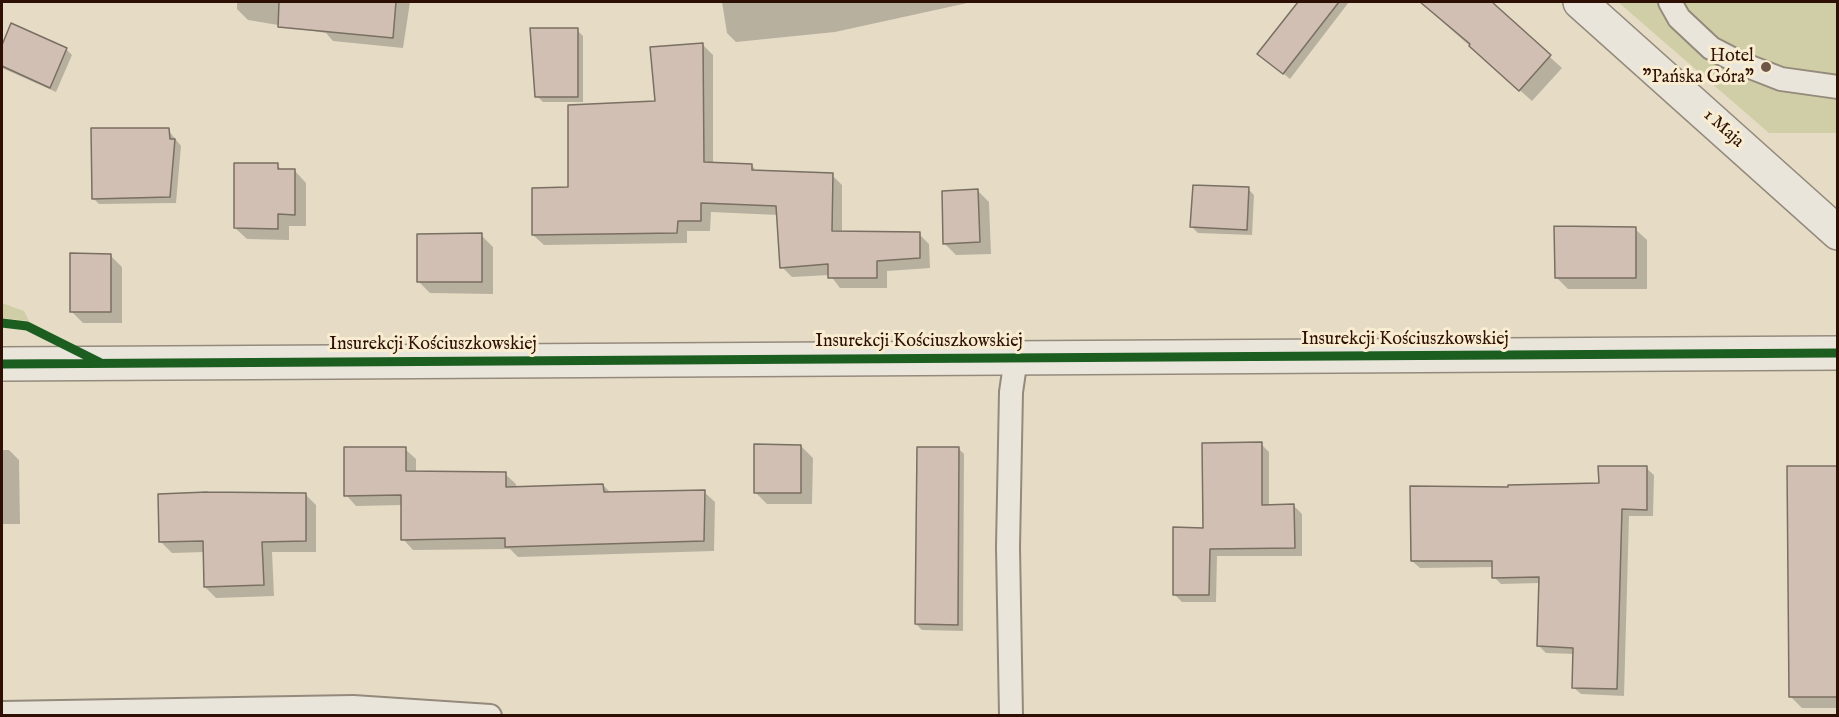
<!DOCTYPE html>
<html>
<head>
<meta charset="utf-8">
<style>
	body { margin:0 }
	#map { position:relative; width:1839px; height:717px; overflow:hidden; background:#e6dcc6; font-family:"IM FELL English",serif }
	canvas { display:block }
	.frame { position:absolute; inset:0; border:3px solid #2d0f04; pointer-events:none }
</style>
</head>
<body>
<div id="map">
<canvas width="1839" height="717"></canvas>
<div class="frame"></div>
</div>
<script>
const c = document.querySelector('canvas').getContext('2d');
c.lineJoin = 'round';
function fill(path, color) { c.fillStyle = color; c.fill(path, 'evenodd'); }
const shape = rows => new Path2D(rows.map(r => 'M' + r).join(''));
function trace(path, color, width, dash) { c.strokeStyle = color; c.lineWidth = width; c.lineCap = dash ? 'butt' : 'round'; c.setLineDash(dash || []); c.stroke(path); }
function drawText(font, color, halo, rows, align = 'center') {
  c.font = font + ' "IM FELL English",serif'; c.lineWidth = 6; c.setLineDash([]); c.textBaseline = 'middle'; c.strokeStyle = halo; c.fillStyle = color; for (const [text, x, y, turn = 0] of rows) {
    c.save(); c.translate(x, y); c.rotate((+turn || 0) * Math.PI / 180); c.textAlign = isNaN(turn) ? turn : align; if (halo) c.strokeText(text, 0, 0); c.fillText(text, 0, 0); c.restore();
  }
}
const green = shape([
	[1618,2,1837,2,1837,133,1769,133],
	[2,303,24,311,29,321,2,318]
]);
const shadow = shape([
	[237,2,410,2,403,48,333,41,326,33,248,20,237,9],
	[722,2,972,2,835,32,736,42,727,33],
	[1300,2,1349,2,1290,79,1259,54],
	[1420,2,1489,2,1562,68,1532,101],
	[12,25,66,49,72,55,56,92,2,68,2,49],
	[577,30,583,36,583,102,543,102,537,96],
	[703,45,713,55,713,164,751,165,758,172,832,175,842,185,842,232,919,234,929,244,930,268,887,271,887,288,840,288,830,275,792,277,782,267,778,215,711,212,710,231,687,231,687,243,544,245,533,235,570,189,656,102],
	[168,130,181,146,176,203,99,204,93,198],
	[277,165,283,171,295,171,306,183,306,226,289,226,289,240,247,239,235,228],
	[1248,189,1254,195,1252,235,1198,233,1192,227],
	[978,191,989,202,991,254,956,255,944,243],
	[1635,229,1647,240,1647,289,1568,289,1556,277],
	[481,235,493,247,493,294,430,293,419,282],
	[110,255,122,267,122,323,83,323,71,311],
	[1261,444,1269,452,1269,506,1294,506,1302,514,1302,556,1217,556,1216,602,1182,602,1174,594,1204,530],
	[801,446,813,458,812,504,767,504,755,492],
	[958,448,964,454,963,631,922,630,916,624],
	[405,449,416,459,416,473,505,474,516,484,516,488,603,485,611,493,704,492,715,502,714,551,518,557,510,549,413,550,403,539,403,505,356,506,346,495],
	[2,450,9,450,19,460,20,524,2,524],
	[1838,467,1838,708,1802,708,1790,696],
	[1646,468,1654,475,1653,516,1629,516,1624,696,1581,694,1573,687,1575,654,1546,653,1539,646,1540,583,1501,584,1494,577,1494,567,1420,568,1412,561,1510,489,1600,485],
	[305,494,316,505,316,552,272,552,274,596,216,598,205,587,205,552,172,553,161,542]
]);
const building = shape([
	[279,2,396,2,393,38,278,27,279,2],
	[1298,2,1339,2,1283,74,1257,54,1298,2],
	[1420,2,1492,2,1551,55,1519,91,1469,46,1470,44,1420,2],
	[11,23,67,48,50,88,2,66,2,45,11,23],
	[530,28,578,28,578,97,535,97,530,28],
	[703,43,704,162,752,164,752,170,833,173,832,231,920,232,920,258,877,261,877,278,828,278,828,264,780,268,776,206,701,203,701,221,678,221,677,233,532,235,532,188,568,187,568,105,655,101,650,47,703,43],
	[91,128,169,128,170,139,175,139,170,197,92,199,91,128],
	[234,163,278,163,278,169,295,169,295,215,278,214,278,229,234,228,234,163],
	[1193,185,1249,187,1247,230,1190,227,1193,185],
	[978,189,980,242,943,244,942,191,978,189],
	[1554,226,1636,227,1636,278,1555,278,1554,226],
	[482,233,482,282,417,282,417,234,482,233],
	[70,253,111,254,111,312,70,312,70,253],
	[1262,442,1262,505,1294,504,1295,548,1210,549,1209,595,1173,595,1173,527,1203,528,1202,443,1262,442],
	[754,444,801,445,801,493,754,493,754,444],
	[344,447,406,447,406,471,506,472,506,487,603,484,604,492,705,490,704,541,505,547,505,538,401,540,401,495,344,496,344,447],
	[917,447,959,447,958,625,915,624,917,447],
	[1598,466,1647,466,1647,510,1622,509,1617,689,1572,688,1573,648,1537,646,1539,577,1492,578,1492,561,1411,561,1410,486,1508,487,1508,485,1599,483,1598,466],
	[1787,466,1838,466,1838,697,1789,697,1787,466],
	[207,492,306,493,306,541,262,542,264,585,204,587,203,541,159,542,158,494,207,492]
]);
const service = shape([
	[1670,2,1679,18,1711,48,1740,63,1781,79,1838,87],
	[2,713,353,707,490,716],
	[1011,716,1008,547,1011,392,1016,358]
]);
const minor = shape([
	[1580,2,1838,233],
	[2,364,1838,353]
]);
const cycleway = shape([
	[2,323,27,326,99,362],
	[2,364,1838,353]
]);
const markers = [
	[1766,67,6,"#6e5748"]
];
const poiNames = [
	["Hotel",1754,57],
	["\"Pańska Góra\"",1754,78]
];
const streetNames = [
	["1 Maja",1723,129,42],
	["Insurekcji Kościuszkowskiej",1405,340],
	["Insurekcji Kościuszkowskiej",919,342],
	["Insurekcji Kościuszkowskiej",433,345]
];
fill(green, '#cfcea7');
fill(shadow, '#0003');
fill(building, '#d0bfb2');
trace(building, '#796f62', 1.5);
trace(service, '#948a7c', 26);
trace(minor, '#948a7c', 36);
trace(service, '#eae5da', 22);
trace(minor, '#eae5da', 33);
trace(cycleway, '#1b5e20', 9);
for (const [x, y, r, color] of markers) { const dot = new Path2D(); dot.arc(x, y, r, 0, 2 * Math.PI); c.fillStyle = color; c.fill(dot); trace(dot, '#f8ecd1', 2); }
drawText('18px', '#2d0f04', '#f8ecd1', poiNames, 'right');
drawText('18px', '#2d0f04', '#f8ecd1', streetNames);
</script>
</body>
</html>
